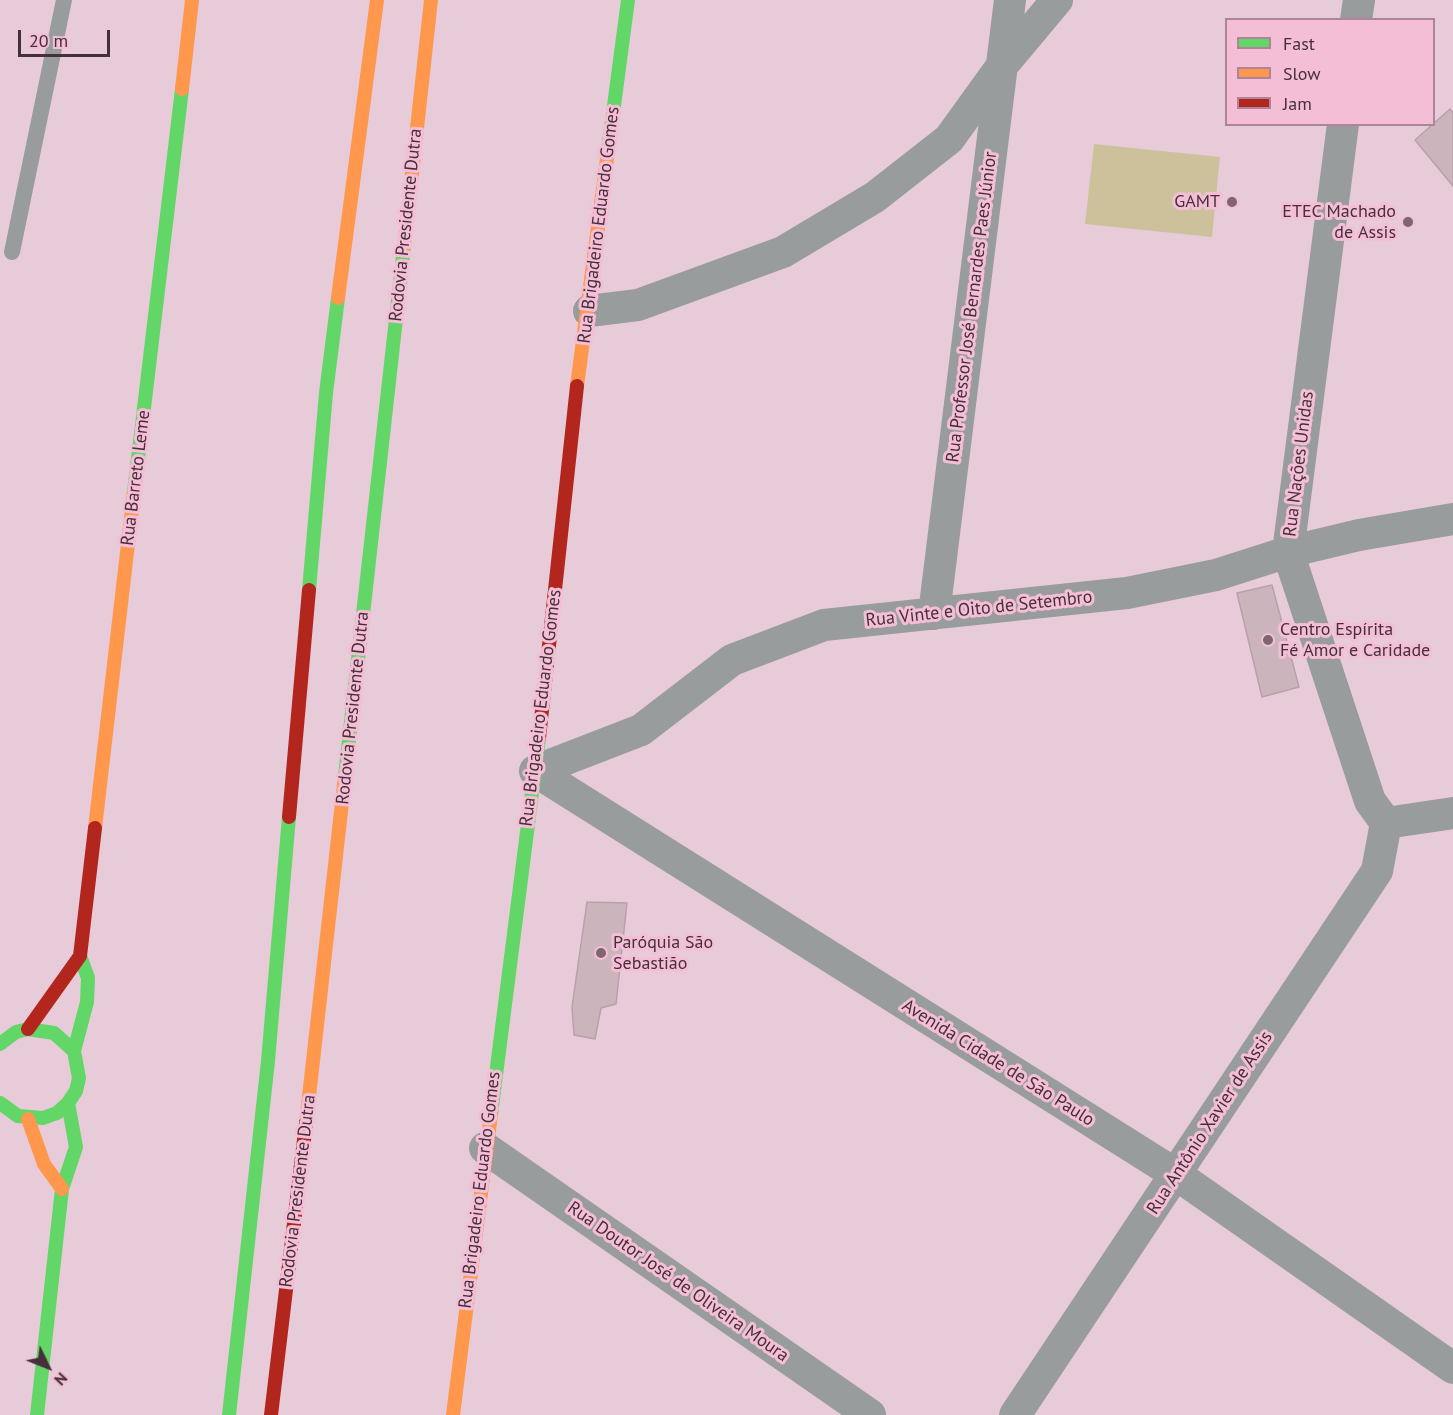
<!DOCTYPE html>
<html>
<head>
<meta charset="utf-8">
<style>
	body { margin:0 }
	#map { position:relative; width:1453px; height:1415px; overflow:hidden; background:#e7cbd8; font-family:"PT Sans",sans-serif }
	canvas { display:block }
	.legend { position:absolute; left:1225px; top:18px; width:210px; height:108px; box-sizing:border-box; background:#f4bed7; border:2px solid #ae8598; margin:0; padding:8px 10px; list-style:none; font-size:18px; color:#452f39 }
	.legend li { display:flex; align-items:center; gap:12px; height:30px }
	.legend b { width:30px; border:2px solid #ae8598 }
	.north { position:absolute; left:18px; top:1337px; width:60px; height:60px; -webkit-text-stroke:4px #f4bed7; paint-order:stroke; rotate:133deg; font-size:16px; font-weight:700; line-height:24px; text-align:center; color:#452f39 }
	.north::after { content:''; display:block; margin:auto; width:21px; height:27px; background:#452f39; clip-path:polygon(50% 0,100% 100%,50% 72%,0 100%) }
	.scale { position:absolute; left:18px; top:30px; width:92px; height:27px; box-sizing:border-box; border:3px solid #452f39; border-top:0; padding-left:8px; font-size:18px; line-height:21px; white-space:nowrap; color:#452f39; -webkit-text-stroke:4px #f4bed7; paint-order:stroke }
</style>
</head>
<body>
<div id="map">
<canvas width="1453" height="1415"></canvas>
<ul class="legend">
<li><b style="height:8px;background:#63d668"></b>Fast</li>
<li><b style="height:8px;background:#ff974d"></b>Slow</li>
<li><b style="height:8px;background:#b3261e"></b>Jam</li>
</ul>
<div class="north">N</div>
<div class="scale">20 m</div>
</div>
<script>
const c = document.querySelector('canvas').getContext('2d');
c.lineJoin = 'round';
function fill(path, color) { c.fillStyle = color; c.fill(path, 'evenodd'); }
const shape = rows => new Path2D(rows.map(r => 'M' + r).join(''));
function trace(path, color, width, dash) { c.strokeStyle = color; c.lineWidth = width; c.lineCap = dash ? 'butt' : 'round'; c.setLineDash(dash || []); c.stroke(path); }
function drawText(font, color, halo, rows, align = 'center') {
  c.font = font + ' "PT Sans",sans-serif'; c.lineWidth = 6; c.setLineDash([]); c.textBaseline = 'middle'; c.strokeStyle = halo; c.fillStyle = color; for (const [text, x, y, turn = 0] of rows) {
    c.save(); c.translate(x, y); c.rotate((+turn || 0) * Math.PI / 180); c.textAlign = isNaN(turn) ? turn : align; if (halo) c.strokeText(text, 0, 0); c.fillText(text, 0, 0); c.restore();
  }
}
const green = shape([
	[1094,144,1220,157,1212,237,1085,224]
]);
const building = shape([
	[1450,109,1453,113,1453,186,1415,140,1450,109],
	[1272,585,1299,687,1262,697,1237,593,1272,585],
	[587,902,627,903,616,1004,601,1008,595,1039,574,1035,572,1007,587,902]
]);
const lane = shape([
	[12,252,64,0]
]);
const street = shape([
	[1356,20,1359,0],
	[1343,124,1288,552,1370,801,1386,823],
	[589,311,638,305,783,252,875,197,949,139,1001,67,1057,0],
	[934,614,1010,0],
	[535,771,1177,1175,1453,1368],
	[535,771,641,730,732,660,824,625,1127,593,1216,575,1288,552,1359,535,1453,519],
	[1386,823,1453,813],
	[485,1148,870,1415],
	[1015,1415,1377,871,1386,823]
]);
const fast = shape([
	[608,151,628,0],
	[134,492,182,89],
	[309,590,326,393,338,298],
	[345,776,404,247],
	[0,1044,16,1032,28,1029,54,1033,74,1051,79,1078,76,1091,68,1103,57,1113,43,1118,18,1116,0,1103],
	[74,1051,87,1002,88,978,80,956],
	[491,1114,539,738],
	[37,1415,62,1189,76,1147,68,1103],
	[229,1415,268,1061,289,817]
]);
const slow = shape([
	[182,89,192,0],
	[404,247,431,0],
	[338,298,377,0],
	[577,386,608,151],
	[95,828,134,492],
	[28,1119,44,1164,62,1189],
	[306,1123,345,776],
	[453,1415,491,1114]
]);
const jam = shape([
	[539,738,577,386],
	[289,817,309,590],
	[28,1029,80,956,95,828],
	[271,1415,306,1123]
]);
const markers = [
	[1232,202,6,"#7e6671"],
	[1408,222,6,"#7e6671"],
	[1268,640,6,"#7e6671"],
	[601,953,6,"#7e6671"]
];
const poiNames = [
	["GAMT",1220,202],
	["ETEC Machado",1396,212],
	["de Assis",1396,233],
	["Centro Espírita",1280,630,"left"],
	["Fé Amor e Caridade",1280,651,"left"],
	["Paróquia São",613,943,"left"],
	["Sebastião",613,964,"left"]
];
const streetNames = [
	["Rodovia Presidente Dutra",406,225,-84],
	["Rua Brigadeiro Eduardo Gomes",599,225,-83],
	["Rua Professor José Bernardes Paes Júnior",972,307,-83],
	["Rua Nações Unidas",1299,464,-83],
	["Rua Barreto Leme",136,478,-83],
	["Rua Vinte e Oito de Setembro",979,609,-6],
	["Rodovia Presidente Dutra",353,708,-84],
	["Rua Brigadeiro Eduardo Gomes",541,708,-83],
	["Avenida Cidade de São Paulo",998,1063,32],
	["Rua Antônio Xavier de Assis",1210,1123,-57],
	["Rua Brigadeiro Eduardo Gomes",480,1190,-83],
	["Rodovia Presidente Dutra",298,1191,-83],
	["Rua Doutor José de Oliveira Moura",678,1282,35]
];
fill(green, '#cdc19c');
fill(building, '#ccb4bc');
trace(building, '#b8a1a9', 1.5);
trace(lane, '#999c9c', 16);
trace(street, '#999c9c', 32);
trace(fast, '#63d668', 14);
trace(slow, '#ff974d', 14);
trace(jam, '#b3261e', 14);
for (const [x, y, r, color] of markers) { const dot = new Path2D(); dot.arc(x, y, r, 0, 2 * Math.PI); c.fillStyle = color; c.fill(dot); trace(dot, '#f4bed7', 2); }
drawText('18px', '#452f39', '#f4bed7', poiNames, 'right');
drawText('18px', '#452f39', '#f4bed7', streetNames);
</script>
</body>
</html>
